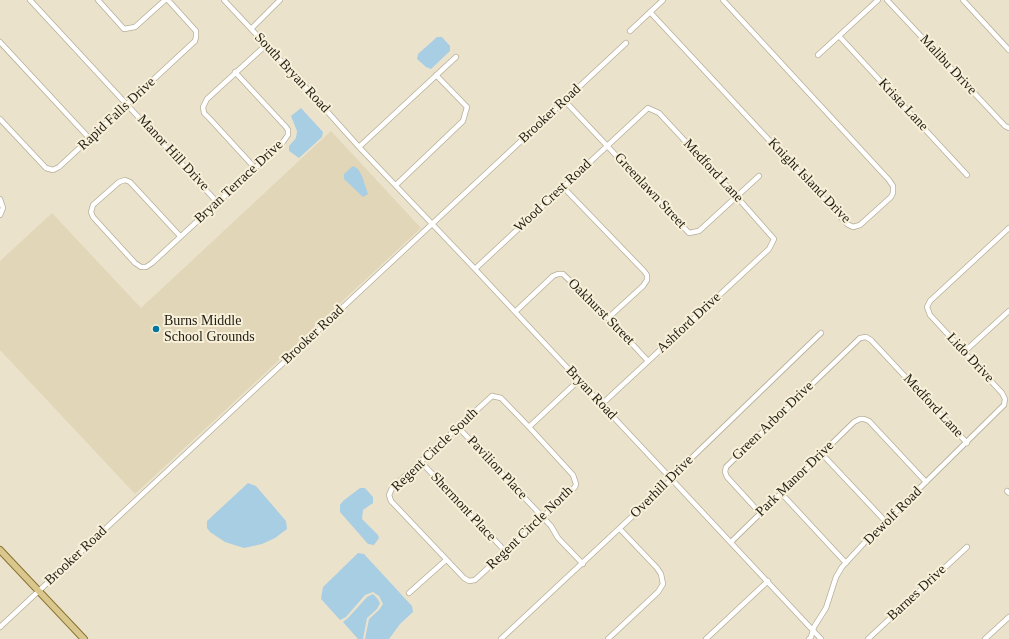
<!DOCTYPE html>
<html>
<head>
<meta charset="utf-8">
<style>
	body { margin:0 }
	canvas { display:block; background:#ebe2cc }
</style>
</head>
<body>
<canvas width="1009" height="639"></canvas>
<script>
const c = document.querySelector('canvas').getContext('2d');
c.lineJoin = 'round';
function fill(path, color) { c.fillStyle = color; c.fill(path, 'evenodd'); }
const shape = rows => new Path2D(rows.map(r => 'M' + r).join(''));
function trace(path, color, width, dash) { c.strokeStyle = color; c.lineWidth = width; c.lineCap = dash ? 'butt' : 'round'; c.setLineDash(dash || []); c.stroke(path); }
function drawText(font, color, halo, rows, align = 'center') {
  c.font = font + ' Georgia,serif'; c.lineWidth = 4; c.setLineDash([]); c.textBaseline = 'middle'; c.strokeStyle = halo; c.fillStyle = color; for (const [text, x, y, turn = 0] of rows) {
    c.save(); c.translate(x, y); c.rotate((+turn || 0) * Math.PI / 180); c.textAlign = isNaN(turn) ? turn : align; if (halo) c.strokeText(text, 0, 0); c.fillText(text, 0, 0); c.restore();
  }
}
const built = shape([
	[331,131,421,228,135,494,0,350,0,261,52,213,141,308]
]);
const water = shape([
	[437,37,442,37,450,46,450,51,431,69,426,67,417,59,418,54],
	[301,108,323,132,322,137,299,158,289,151,289,146,296,138,297,131,291,116],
	[353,166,358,169,362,176,368,194,363,197,344,179,344,174],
	[248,483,256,486,286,521,287,529,275,538,262,544,244,548,225,542,210,532,207,528,207,521],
	[360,488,365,488,373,497,373,503,363,510,362,519,378,535,379,538,374,545,368,544,340,512,340,505,343,501],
	[358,553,364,554,412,606,413,612,400,624,389,639,365,639,369,619,379,610,383,604,379,596,373,592,365,595,346,617,340,620,321,599,323,587],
	[373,594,377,598,380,603,377,609,367,618,363,639,358,639,343,622,348,618,367,597]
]);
const minor = shape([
	[30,0,217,202],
	[98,0,124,29,135,27,165,0],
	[224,0,299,80,359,147,475,269,821,639],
	[887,0,1005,126,1009,128],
	[963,0,1009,50],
	[650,12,847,224,853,227,860,225,891,197,893,193,893,186,889,180,723,0],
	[251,29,280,0],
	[630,31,663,0],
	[839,36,967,175],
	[0,42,90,139],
	[818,55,878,0],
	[564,100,689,233,699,231,759,176],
	[0,119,46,168,53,170,59,167,195,41,196,37,196,31,168,0],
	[359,147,456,57],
	[254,167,210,119,204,113,203,107,207,99,266,45],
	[396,185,463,121,467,107,436,75],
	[563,187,644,271,647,275,647,280,643,286,608,318],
	[0,199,3,208,0,215],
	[180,236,130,182,125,180,119,182,93,205,91,212,93,217,135,263,141,267,146,267,152,263,283,142,288,135,288,130,286,127,235,72],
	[475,269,648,108,659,113,737,197,774,239,769,249,602,404],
	[515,312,553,276,558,274,563,274,608,318,648,361],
	[964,352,1009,311],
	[492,396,501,398,529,427,573,475,576,484,575,487,475,580,469,581,464,578,391,501,389,495,392,488,492,396],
	[458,427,551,526,558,538,583,564],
	[529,427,579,380],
	[822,454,886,522],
	[421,462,506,552],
	[1007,491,1009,493],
	[781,493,846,563],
	[760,513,727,477,725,472,726,467,860,338,866,337,871,340,967,443],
	[731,542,854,422,860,419,864,419,869,421,926,482],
	[409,593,446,560],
	[0,627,626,43],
	[501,639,669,482,677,472,821,333],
	[608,639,658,592,663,584,661,574,657,568,620,529],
	[706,639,768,581],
	[809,639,811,637,814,627,826,608,836,577,842,567,865,542,1004,405,1005,399,1002,393,930,315,927,307,930,301,1009,228],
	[868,639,967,547],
	[985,639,1009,617]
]);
const major = shape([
	[0,550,84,639]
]);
const markers = [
	[156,329,4,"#01769f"]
];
const streetNames = [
	["Malibu Drive",948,65,47],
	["South Bryan Road",292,73,47],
	["Krista Lane",903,105,47],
	["Rapid Falls Drive",117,114,-43],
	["Brooker Road",550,114,-43],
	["Manor Hill Drive",173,153,47],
	["Medford Lane",713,171,47],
	["Knight Island Drive",809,181,46],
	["Bryan Terrace Drive",239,182,-43],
	["Greenlawn Street",650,191,47],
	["Wood Crest Road",553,196,-43],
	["Oakhurst Street",601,312,45],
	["Ashford Drive",689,323,-43],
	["Brooker Road",313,335,-43],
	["Lido Drive",970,358,47],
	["Bryan Road",591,393,47],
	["Medford Lane",933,406,47],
	["Green Arbor Drive",773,421,-44],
	["Regent Circle South",435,450,-44],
	["Pavilion Place",497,468,47],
	["Park Manor Drive",795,479,-44],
	["Overhill Drive",662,487,-45],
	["Shermont Place",463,507,47],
	["Dewolf Road",893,516,-45],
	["Regent Circle North",530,528,-44],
	["Brooker Road",76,556,-43],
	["Barnes Drive",917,593,-43]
];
const poiNames = [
	["Burns Middle",164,321],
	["School Grounds",164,337]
];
fill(built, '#e1d6b8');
fill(water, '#a8cee3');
trace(minor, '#b6ae98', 6);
trace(major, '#897331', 8);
trace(minor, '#fff', 4.5);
trace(major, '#dac78d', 6);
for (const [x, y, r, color] of markers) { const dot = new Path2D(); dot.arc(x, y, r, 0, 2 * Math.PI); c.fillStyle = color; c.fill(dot); trace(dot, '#f8f0d9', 1.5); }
drawText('14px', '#201d14', '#f8f0d9', streetNames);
drawText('14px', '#201d14', '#f8f0d9', poiNames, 'left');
</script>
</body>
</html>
